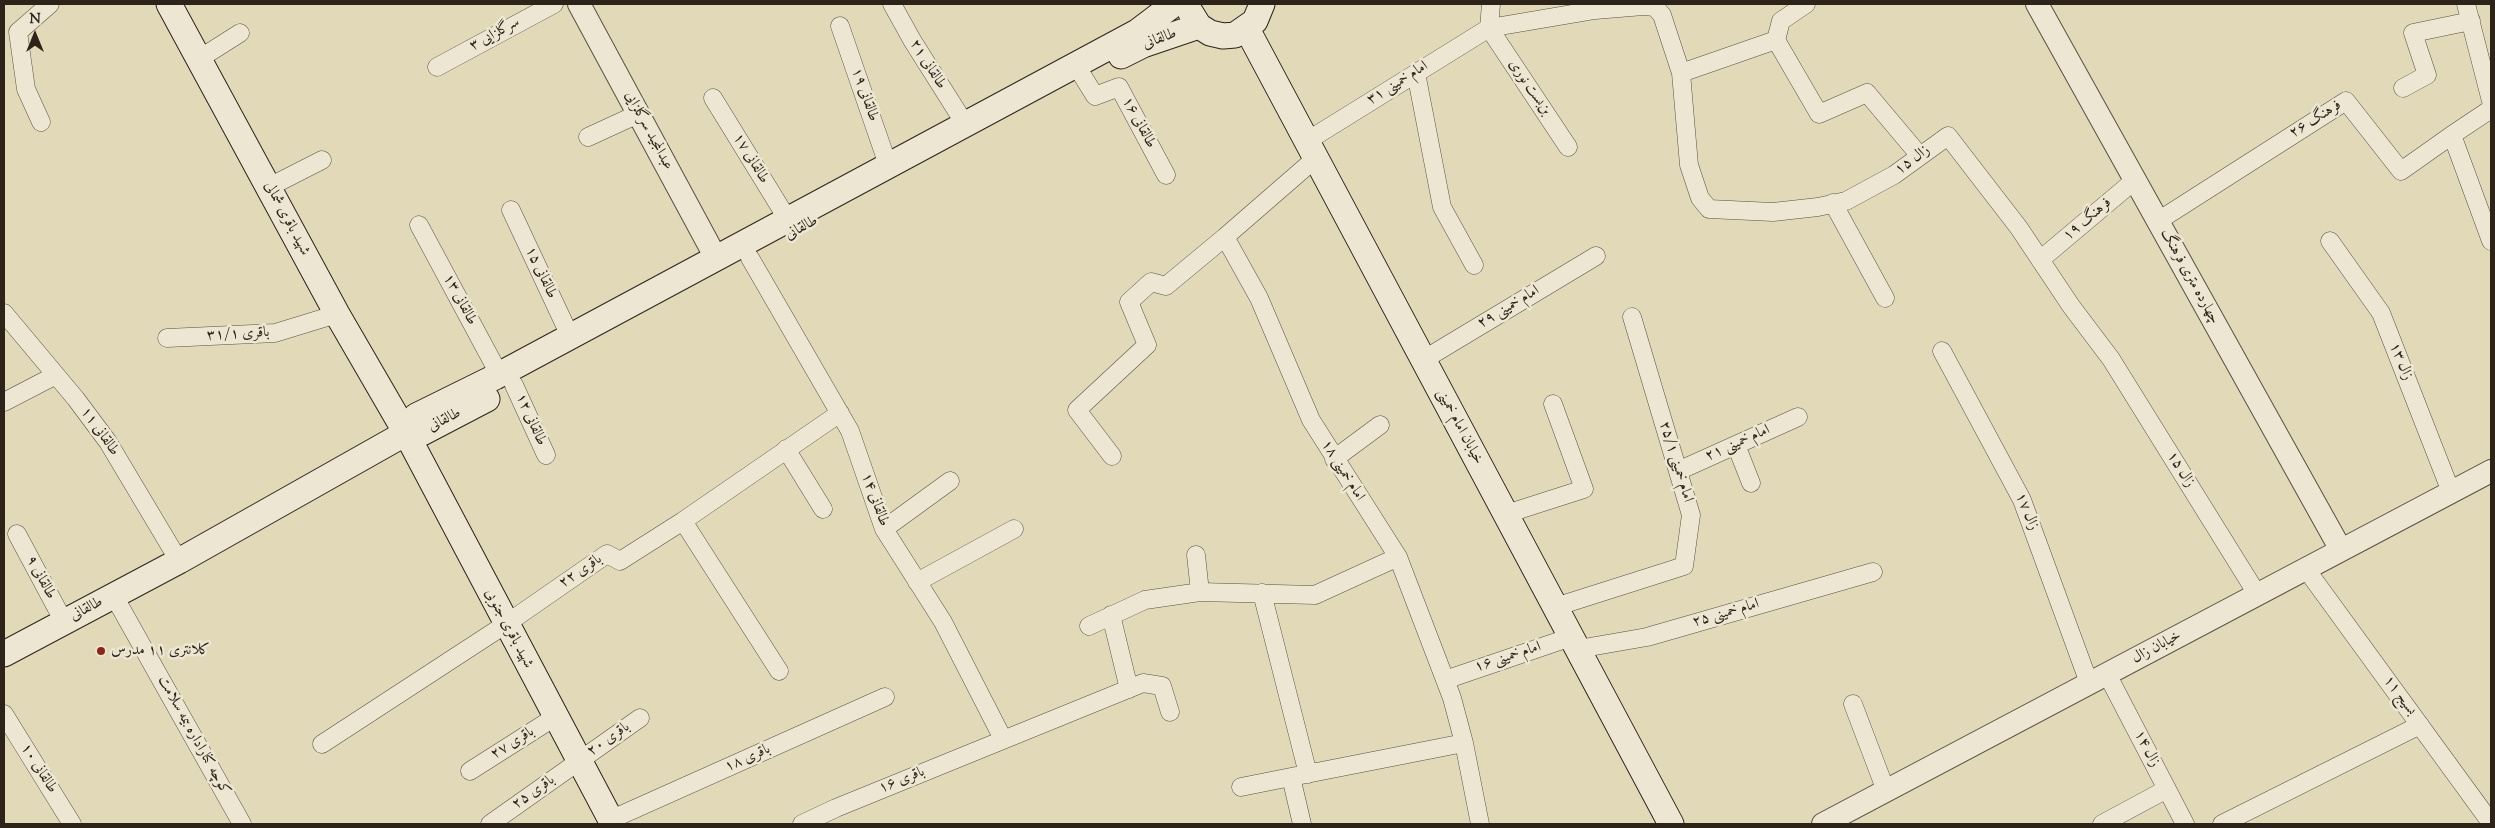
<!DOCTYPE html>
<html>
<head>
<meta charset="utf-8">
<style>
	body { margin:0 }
	#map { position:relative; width:2495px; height:828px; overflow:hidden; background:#e2d9b9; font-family:"Sorts Mill Goudy",serif }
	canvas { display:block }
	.frame { position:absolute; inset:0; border:5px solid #2d2319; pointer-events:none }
	.north { position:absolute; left:10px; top:10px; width:50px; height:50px; -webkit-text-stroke:4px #ece6d2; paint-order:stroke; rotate:0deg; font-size:14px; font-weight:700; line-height:20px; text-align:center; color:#2d2319 }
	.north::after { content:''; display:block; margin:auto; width:18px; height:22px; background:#2d2319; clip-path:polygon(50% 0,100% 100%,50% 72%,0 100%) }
</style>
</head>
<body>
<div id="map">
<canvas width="2495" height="828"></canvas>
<div class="frame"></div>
<div class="north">N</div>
</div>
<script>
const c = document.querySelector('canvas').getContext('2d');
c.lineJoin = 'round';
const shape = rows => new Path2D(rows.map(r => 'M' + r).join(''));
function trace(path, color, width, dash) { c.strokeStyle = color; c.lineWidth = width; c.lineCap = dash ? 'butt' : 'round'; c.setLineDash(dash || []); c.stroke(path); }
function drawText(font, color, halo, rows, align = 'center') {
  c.font = font + ' "Sorts Mill Goudy",Amiri,serif'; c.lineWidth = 5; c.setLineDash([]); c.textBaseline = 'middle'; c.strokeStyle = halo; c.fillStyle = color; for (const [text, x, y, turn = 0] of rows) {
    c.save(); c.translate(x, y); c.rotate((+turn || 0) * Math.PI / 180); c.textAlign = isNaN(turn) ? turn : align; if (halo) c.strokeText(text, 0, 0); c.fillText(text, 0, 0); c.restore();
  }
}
const minor = shape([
	[892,4,912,40,965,124],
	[2466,4,2491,101],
	[840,26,888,165],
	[1489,28,1568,147],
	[1489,28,1491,4],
	[1776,40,1781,21,1806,4],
	[199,59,240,33],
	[437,67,554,4],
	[1416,73,1442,207,1474,265],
	[1681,73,1776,40,1819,114,1867,93,1920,156],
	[1082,75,1095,96,1119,87,1166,175],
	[2403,88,2427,75,2413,33,2471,21],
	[713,98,788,220],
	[2491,109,2452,135,2491,241],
	[41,122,26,89,18,32,50,4],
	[588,137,638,114],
	[1307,141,1489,28,1595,10,1643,6,1655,7,1662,15,1681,73,1689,165,1700,198,1709,209,1773,212,1818,207,1846,201,1894,175,1948,136,2019,228,2071,306,2111,359,2257,594],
	[1316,158,1225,237,1259,298,1311,420,1398,557,1452,698,1464,743,1480,824],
	[269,187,322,160],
	[1833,203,1885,298],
	[511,210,570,336],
	[2158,221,2346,101,2401,171,2452,135],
	[419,225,499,374],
	[2330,241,2381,313,2451,492],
	[750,258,850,431,884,529,943,622,1003,739],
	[2040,260,2135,180],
	[4,313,76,399,108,442,179,561],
	[167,338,275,333,337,314],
	[1942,351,2022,500,2089,683],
	[1423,360,1596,256],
	[514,385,546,455],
	[4,402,56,375],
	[1736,445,1751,483],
	[786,449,823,509],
	[1112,456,1077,410,1147,345,1129,302,1151,282,1166,286,1225,237],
	[1334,459,1380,425],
	[1678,471,1798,417],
	[1506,514,1584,489,1553,404],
	[683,521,779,671],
	[884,529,950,481],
	[17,534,64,622],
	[1196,555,1200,592],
	[2306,569,2491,823],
	[917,582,1014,529],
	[1262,593,1308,774],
	[114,596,242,824],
	[1555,607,1684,566,1691,515,1632,317],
	[1111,615,1129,689],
	[1089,626,1145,600,1200,592,1315,595,1398,557],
	[1578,649,1647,637,1873,572],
	[2107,674,2185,824],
	[1445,680,1571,637],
	[1853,704,1886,791],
	[4,714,72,824],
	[322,744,506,624,607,554,620,561,683,521,840,413],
	[470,771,555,717],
	[1241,787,1291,777],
	[610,820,885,697],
	[490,824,640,718],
	[802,824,836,808,1143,683,1162,686,1170,712],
	[1302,824,1291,777,1464,743],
	[2102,824,2167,789],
	[2222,824,2420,725]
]);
const tertiary = shape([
	[579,4,716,258],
	[2037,4,2341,550],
	[1823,824,2491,471]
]);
const secondary = shape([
	[169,4,337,314,406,433,613,824],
	[1191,13,1199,26,1210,33,1223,36,1235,35,1255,21,1262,4],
	[1247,29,1671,824],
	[1121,56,1143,45,1199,26],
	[406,433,422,433,487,399],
	[4,654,179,561,406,433,416,416,495,377,1137,32,1174,4]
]);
const markers = [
	[101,651,5,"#8f2418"]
];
const streetNames = [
	["سرگلزایی ۳",495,35,-29],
	["طالقانی",1160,40,-20],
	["طالقانی ۲۱",927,65,58],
	["امام خمینی ۳۱",1398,84,-32],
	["بن‌بست نوری",1529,88,56],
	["طالقانی ۱۹",864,95,71],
	["فرهنگ ۲۶",2316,120,-32],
	["طالقانی ۱۶",1138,123,62],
	["عبدالمجید سرگلزایی",648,131,62],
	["طالقانی ۱۷",750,159,59],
	["زال ۱۵",1913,161,-36],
	["شهید باقری شمالی",286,219,62],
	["فرهنگ ۱۹",2088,220,-40],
	["طالقانی",802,229,-29],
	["طالقانی ۱۵",540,273,65],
	["چهارده متری فرهنگ",2189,277,61],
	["طالقانی ۱۳",459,300,62],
	["امام خمینی ۲۹",1509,308,-31],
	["باقری ۳۱/۱",238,335,-3],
	["زال ۱۳",2400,362,68],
	["طالقانی ۱۲",530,420,66],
	["طالقانی",445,421,-27],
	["خیابان امام خمینی",1459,427,62],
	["طالقانی ۱۱",99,432,55],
	["امام خمینی ۲۱",1738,444,-24],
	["امام خمینی ۲۵/۱",1675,462,73],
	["زال ۱۵",2180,470,58],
	["امام خمینی ۱۸",1342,471,58],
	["طالقانی ۱۴",874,500,70],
	["زال ۱۷",2026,512,68],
	["باقری ۲۲",581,572,-34],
	["طالقانی ۹",40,578,62],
	["طالقانی",87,610,-28],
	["امام خمینی ۲۵",1726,614,-16],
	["شهید باقری جنوبی",508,629,62],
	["خیابان زال",2157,648,-28],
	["امام خمینی ۱۶",1508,658,-18],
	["بسیج ۱۱",2399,696,54],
	["کوچه کناراداره بیمه سلامت",193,736,61],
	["باقری ۲۰",609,740,-35],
	["باقری ۲۷",513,744,-32],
	["زال ۱۴",2146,749,63],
	["باقری ۱۸",748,759,-24],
	["طالقانی ۱۰",38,769,58],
	["باقری ۱۶",902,781,-22],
	["باقری ۲۵",534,793,-35]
];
const poiNames = [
	["کلانتری ۱۱ مدرس",111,651]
];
trace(minor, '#5a5041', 19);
trace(tertiary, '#5a5041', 24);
trace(secondary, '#2d2319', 27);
trace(minor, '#ece6d2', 18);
trace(tertiary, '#ece6d2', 22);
trace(secondary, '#ece6d2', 25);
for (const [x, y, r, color] of markers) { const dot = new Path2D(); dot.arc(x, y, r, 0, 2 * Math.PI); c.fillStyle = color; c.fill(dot); trace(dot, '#ece6d2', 2); }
drawText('15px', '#2d2319', '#ece6d2', streetNames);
drawText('15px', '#2d2319', '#ece6d2', poiNames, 'left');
</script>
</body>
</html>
